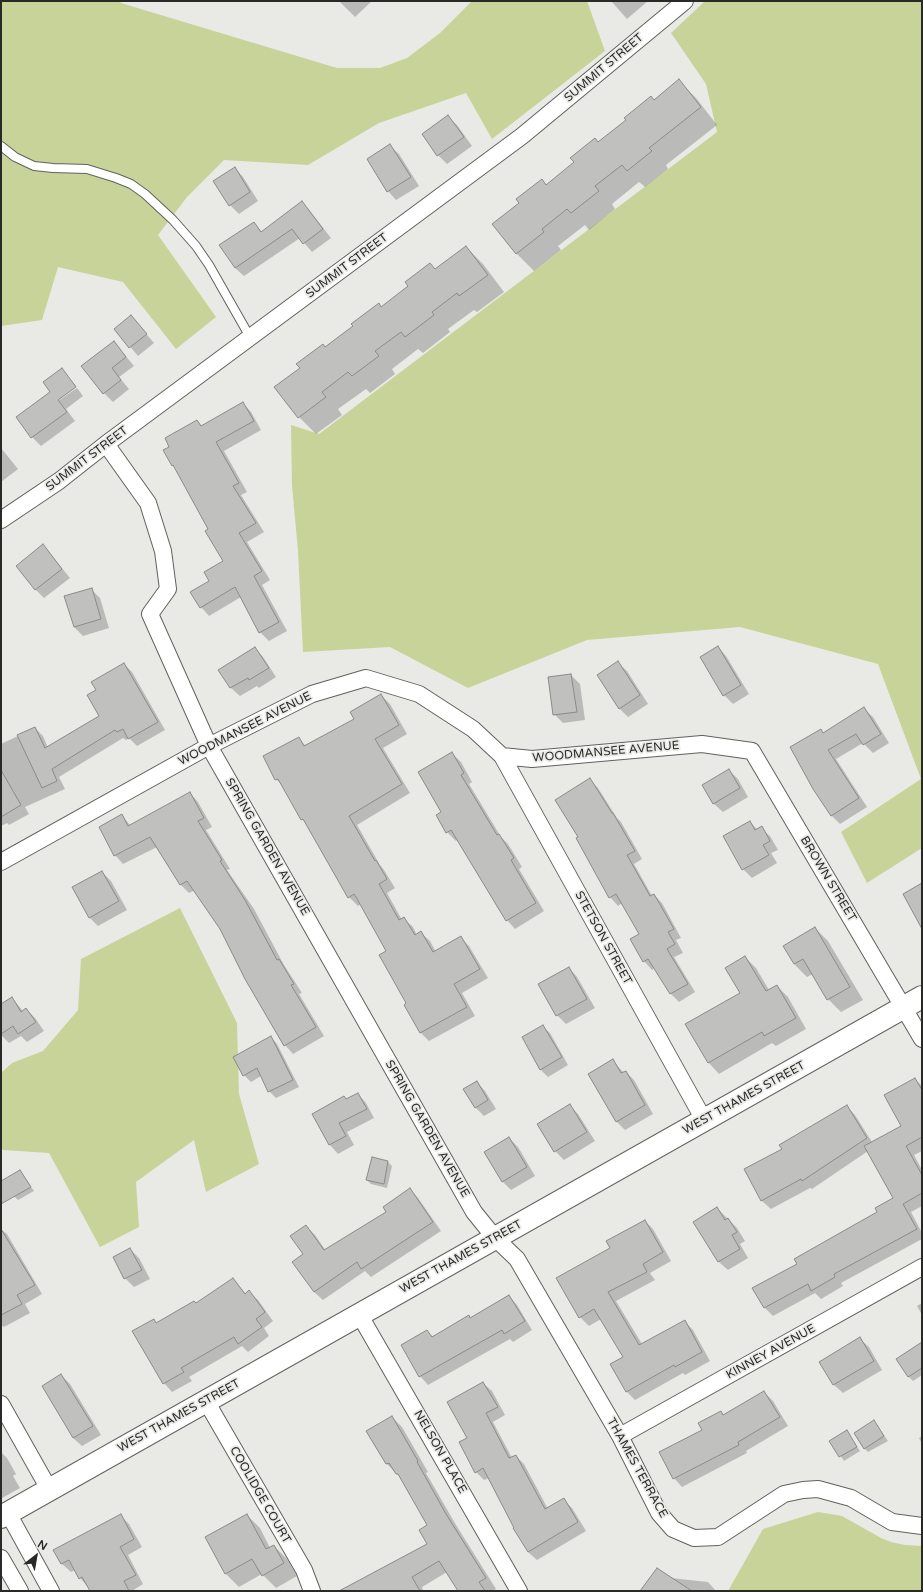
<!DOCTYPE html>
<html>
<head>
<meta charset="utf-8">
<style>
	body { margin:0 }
	#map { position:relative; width:923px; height:1592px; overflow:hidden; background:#e9eae6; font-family:"Varela Round",sans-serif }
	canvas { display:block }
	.frame { position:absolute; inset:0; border:2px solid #292928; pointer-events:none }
	.north { position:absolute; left:16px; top:1536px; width:40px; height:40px; -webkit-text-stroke:3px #e9eae6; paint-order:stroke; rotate:31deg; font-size:11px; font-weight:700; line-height:16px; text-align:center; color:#292928 }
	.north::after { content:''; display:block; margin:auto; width:14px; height:18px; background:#292928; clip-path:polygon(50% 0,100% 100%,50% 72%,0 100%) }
</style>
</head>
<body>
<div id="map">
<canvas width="923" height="1592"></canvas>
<div class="frame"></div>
<div class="north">N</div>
</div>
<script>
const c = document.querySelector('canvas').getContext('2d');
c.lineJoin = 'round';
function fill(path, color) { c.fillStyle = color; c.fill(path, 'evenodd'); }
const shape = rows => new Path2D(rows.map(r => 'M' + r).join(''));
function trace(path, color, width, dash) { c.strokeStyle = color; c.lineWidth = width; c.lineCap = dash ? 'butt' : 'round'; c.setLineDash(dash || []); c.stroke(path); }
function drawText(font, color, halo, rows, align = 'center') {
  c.font = font + ' "Varela Round",sans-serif'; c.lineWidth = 3.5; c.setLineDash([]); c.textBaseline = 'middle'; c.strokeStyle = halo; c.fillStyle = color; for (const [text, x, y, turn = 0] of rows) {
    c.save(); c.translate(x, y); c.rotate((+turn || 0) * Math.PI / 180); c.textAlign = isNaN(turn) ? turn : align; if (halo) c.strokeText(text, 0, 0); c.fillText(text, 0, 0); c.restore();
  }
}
const green = shape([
	[1,1,119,1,121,3,337,68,380,68,407,58,440,33,472,1,587,1,605,51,492,139,466,93,379,123,308,165,224,160,187,197,158,235,216,317,176,349,123,282,58,267,42,320,1,326],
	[705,1,922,1,922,848,867,883,841,832,921,779,878,664,740,627,587,640,468,688,390,647,303,652,298,551,292,486,291,425,319,434,717,132,706,84,671,33],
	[180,908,237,1023,239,1094,259,1164,206,1192,194,1140,136,1182,139,1227,100,1247,49,1153,3,1150,1,1147,1,1073,12,1063,43,1051,78,1010,81,959],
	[818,1512,842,1516,881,1538,891,1542,905,1545,922,1546,922,1591,728,1591,763,1529]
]);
const shadow = shape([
	[339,1,372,1,355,17],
	[611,1,648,1,627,19],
	[679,81,696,98,717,125,666,165,668,169,645,187,639,182,612,204,615,209,589,230,585,225,558,246,561,250,534,271,517,254,494,225,521,203,542,180,547,185,599,143],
	[448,117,457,125,472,146,447,164,438,155],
	[390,146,399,154,419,186,396,200,388,191],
	[235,168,243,177,258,201,239,214,230,205],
	[302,202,310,211,331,238,312,252,300,238,244,276,235,268,254,223,262,232],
	[466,247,483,264,504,292,477,312,474,310,448,329,450,332,423,353,418,349,392,369,395,374,370,393,366,389,338,409,342,415,316,434,299,417,326,348,355,326,379,304,382,308],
	[131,316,154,343,138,356,115,329],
	[114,342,134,366,119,377,129,389,113,402,104,393],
	[62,370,76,386,57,400,58,401,77,388,83,396,66,409,75,421,41,446,32,437,17,417,51,392],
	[243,403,251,412,261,430,224,451,247,492,241,495,264,532,247,542,270,580,262,585,287,631,269,641,260,632,241,597,209,616,201,607,210,581,225,562,210,529,177,469,173,465,171,447,197,421,202,426],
	[1,448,18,469,1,482],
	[43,545,70,578,44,598,35,589],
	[91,589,100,598,109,628,83,636,74,627],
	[718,647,726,656,749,694,733,704,724,695],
	[255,648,263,657,276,677,259,688,257,686,240,696,231,688,220,670],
	[618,663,627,671,648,704,628,717,619,708],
	[124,664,132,672,165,730,137,746,129,738,126,740,123,738,59,777,65,789,25,807,29,814,9,825,7,823,1,826,1,744,35,728,43,736,48,748,100,717,97,691],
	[571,675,580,684,585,720,563,723,554,714],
	[381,695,390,704,407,734,383,748,410,793,357,825,380,865,384,870,395,888,387,893,402,920,404,919,413,927,417,935,421,933,430,941,436,952,460,937,469,946,488,978,462,993,475,1016,429,1041,420,1032,408,1004,388,951,361,904,358,906,349,897,307,824,302,819,284,787,276,779,299,739,306,746,355,720],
	[864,709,873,717,889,743,873,753,863,743,836,759,867,807,840,824,831,815,821,731,824,734],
	[452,753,461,762,472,782,469,784,501,837,508,844,522,867,519,869,544,911,515,929,507,920,457,840,456,841,447,832,443,812],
	[729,770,738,779,748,797,723,812,714,804,704,786],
	[590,780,598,788,617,818,621,822,642,859,634,864,652,896,654,895,662,903,681,938,676,940,683,953,674,957,695,992,679,1002,671,994,655,968,652,970,644,961,640,935,622,903,618,906,610,897,579,837],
	[190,793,198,802,212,827,206,830,230,869,227,870,254,909,284,965,302,993,299,994,324,1036,293,1054,285,1045,221,929,195,890,189,893,181,885,157,847,123,864,115,855,122,816,131,826],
	[750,822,758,830,761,828,770,836,778,850,771,853,777,863,752,878,743,869],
	[102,872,111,881,127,910,98,926,89,917],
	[815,928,828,941,863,1000,841,1012,828,999,813,974,807,977,794,964],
	[745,957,756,968,769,990,777,986,788,997,806,1029,776,1046,772,1043,719,1074,709,1063,686,1025,741,993],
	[569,968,577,977,595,1008,566,1024,557,1015],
	[12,998,23,1011,26,1009,35,1018,44,1031,27,1042,21,1036,9,1043,1,1035,1,1005],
	[542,1026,550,1033,568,1065,548,1077,541,1070,530,1052],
	[271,1037,277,1044,299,1087,276,1098,269,1091,261,1076,251,1082,244,1075],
	[613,1061,624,1073,626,1072,634,1080,653,1114,625,1130,616,1121],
	[915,1079,922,1086,922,1151,914,1155,922,1170,922,1206,911,1212,922,1233,922,1239,841,1283,843,1286,821,1299,815,1293,773,1316,764,1307,798,1264,878,1212,894,1198,868,1151,812,1189,810,1188,771,1209,762,1201,745,1170,783,1149,846,1106,855,1115,872,1142,902,1126],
	[477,1082,485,1091,496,1109,484,1116,475,1107],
	[358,1094,366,1103,374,1118,347,1132,354,1145,338,1154,330,1145,313,1114],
	[569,1105,578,1114,595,1141,564,1160,555,1151,539,1125],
	[509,1138,518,1147,535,1176,511,1190,503,1182,486,1152],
	[372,1158,388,1162,392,1166,387,1188,371,1184,367,1180],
	[20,1171,34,1191,18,1200,14,1196],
	[410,1189,418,1198,441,1231,371,1277,365,1271,323,1300,314,1292,304,1254,306,1226,315,1235,326,1251,388,1212],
	[717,1208,737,1228,745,1241,740,1244,748,1258,728,1270,719,1262,694,1222],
	[645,1221,653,1229,671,1261,650,1273,655,1280,616,1301,642,1344,685,1322,693,1330,710,1361,685,1375,683,1373,635,1400,627,1392,611,1365,624,1357,601,1319,589,1326,580,1317,611,1248],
	[1,1229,7,1234,42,1294,25,1304,30,1313,4,1327,1,1325],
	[130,1249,139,1258,150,1279,134,1287,125,1278],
	[233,1279,246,1294,249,1292,258,1300,273,1321,264,1328,269,1336,248,1352,242,1346,189,1377,192,1381,172,1392,164,1383,153,1320,157,1324,196,1304],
	[509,1296,517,1305,532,1330,513,1342,510,1339,428,1385,420,1376,427,1331,433,1337,469,1316,471,1319],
	[922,1303,922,1315,917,1306],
	[860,1339,869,1347,882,1370,843,1393,834,1385,821,1362],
	[922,1362,922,1375,913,1381,908,1376],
	[61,1375,70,1384,101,1435,82,1446,73,1438],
	[483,1383,492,1391,505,1415,493,1422,512,1458,516,1456,524,1464,548,1509,563,1499,572,1508,586,1531,537,1560,528,1552,489,1478,484,1480,476,1472,468,1439],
	[764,1392,773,1401,788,1426,746,1451,747,1453,682,1487,674,1478,703,1431,721,1412,724,1416],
	[392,1417,402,1427,428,1472,426,1473,456,1525,496,1589,492,1591,459,1591,447,1572,422,1587,423,1591,343,1591,429,1544,429,1525,401,1478,387,1464,368,1431],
	[874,1421,888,1441,868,1452,864,1448],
	[847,1432,860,1451,844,1461,831,1441],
	[922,1436,922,1444,919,1438],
	[1,1452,7,1458,16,1474,13,1476,20,1488,2,1498],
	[120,1515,129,1524,142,1547,128,1555,143,1584,132,1591,92,1591,80,1578,75,1570,71,1572,62,1564,55,1551],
	[247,1515,260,1528,270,1548,274,1546,287,1559,297,1576,276,1588,262,1574,239,1587,226,1574,206,1538],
	[671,1578,708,1582,716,1591,649,1591]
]);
const building = shape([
	[679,79,701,107,649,148,652,151,627,171,622,165,595,186,599,191,571,213,567,209,542,229,544,232,516,254,492,224,519,203,516,199,542,179,546,185,574,162,570,158,595,138,598,142,626,120,624,118,651,96,654,100,679,79],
	[448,115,464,137,437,156,422,134,448,115],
	[390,144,411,177,387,192,367,159,390,144],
	[235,167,250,192,229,206,213,181,235,167],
	[302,201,323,229,303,244,292,229,235,268,219,245,254,222,261,232,302,201],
	[466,246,488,275,459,296,457,293,432,312,434,315,405,337,401,332,375,351,379,356,352,376,348,372,322,392,326,397,298,418,274,387,300,368,296,364,323,344,325,347,353,326,351,324,379,303,381,307,408,286,405,282,430,263,435,269,466,246],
	[131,315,147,334,129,348,114,329,131,315],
	[114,341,126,357,112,368,121,380,103,394,81,366,114,341],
	[62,368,76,387,58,400,67,412,31,438,16,417,50,392,43,382,62,368],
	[243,402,254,421,216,442,239,483,233,486,256,523,239,533,262,571,254,576,279,622,259,633,235,587,200,608,190,592,209,581,204,572,223,561,205,531,208,529,173,465,172,466,163,450,169,447,165,438,197,420,201,426,243,402],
	[43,544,62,569,35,590,16,566,43,544],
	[92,588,101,619,74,627,64,596,92,588],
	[718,646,741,685,723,696,700,657,718,646],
	[255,647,269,668,249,680,248,678,230,688,218,670,255,647],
	[618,661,640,695,619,709,597,675,618,661],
	[124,663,158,722,128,739,123,729,117,732,115,730,52,769,57,781,42,788,17,735,35,727,45,748,99,716,87,695,96,690,91,682,124,663],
	[571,674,577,712,553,715,548,677,571,674],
	[381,694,399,725,375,739,402,784,349,816,375,861,376,860,387,879,379,884,399,920,404,917,415,935,421,931,433,952,461,936,480,969,454,984,467,1007,420,1033,404,1005,406,1003,379,955,386,951,356,897,354,894,348,898,303,819,301,820,278,779,275,780,263,756,299,737,304,746,354,719,350,712,381,694],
	[864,707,881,734,863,745,856,734,828,750,859,798,831,816,813,789,790,747,821,729,823,733,864,707],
	[452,752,464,773,461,775,497,835,499,834,514,858,511,860,536,903,506,921,451,830,446,833,436,815,441,812,418,772,452,752],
	[729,769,740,788,713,804,702,785,729,769],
	[1,770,21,805,1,817,1,770],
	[590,778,612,813,613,813,635,851,627,855,650,896,654,894,674,929,668,932,675,944,667,949,688,984,670,994,648,959,643,962,630,939,639,934,616,894,609,898,576,838,578,837,555,800,590,778],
	[190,792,204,818,198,821,222,860,220,861,245,900,277,960,279,959,294,984,291,985,316,1027,284,1046,245,979,220,929,187,881,180,885,150,837,114,856,99,827,122,814,128,826,190,792],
	[750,821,755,830,762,826,770,841,763,845,769,855,742,870,723,836,750,821],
	[102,871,119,901,89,918,72,887,102,871],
	[922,883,922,929,903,894,922,883],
	[815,927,850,987,827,1000,803,959,794,964,783,946,815,927],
	[745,956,766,991,777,985,796,1018,764,1036,762,1032,708,1063,685,1024,740,993,725,968,745,956],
	[569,967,587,999,556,1016,538,984,569,967],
	[12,997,21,1012,26,1008,36,1022,18,1034,13,1026,1,1034,1,1004,12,997],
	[543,1025,562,1057,540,1070,522,1037,543,1025],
	[271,1036,293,1080,268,1092,257,1068,243,1076,233,1057,271,1036],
	[613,1059,621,1073,626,1071,645,1105,616,1122,588,1074,613,1059],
	[915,1078,922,1090,922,1137,906,1146,922,1175,922,1193,903,1204,917,1229,834,1274,835,1277,811,1291,808,1284,764,1308,752,1288,797,1264,794,1259,877,1212,875,1208,893,1198,864,1146,901,1126,884,1095,915,1078],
	[477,1081,488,1100,475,1108,463,1089,477,1081],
	[358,1093,367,1109,339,1123,346,1136,329,1145,312,1114,344,1096,346,1099,358,1093],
	[570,1104,587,1132,554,1152,537,1124,570,1104],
	[847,1105,867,1138,802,1181,801,1179,761,1201,744,1169,782,1149,779,1145,847,1105],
	[509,1137,527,1167,502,1182,484,1152,509,1137],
	[372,1157,388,1161,384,1184,366,1180,372,1157],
	[20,1170,31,1187,1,1204,1,1181,20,1170],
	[410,1188,433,1222,361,1269,357,1262,314,1292,292,1262,303,1254,290,1236,306,1225,324,1250,386,1212,383,1207,410,1188],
	[717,1207,725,1220,728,1218,737,1232,732,1235,740,1249,718,1262,693,1222,717,1207],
	[645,1220,663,1252,643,1264,647,1272,608,1292,639,1345,685,1320,702,1352,675,1367,674,1365,626,1392,610,1364,623,1357,594,1309,579,1318,556,1278,610,1248,606,1241,645,1220],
	[1,1229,35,1285,17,1295,22,1304,1,1315,1,1229],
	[130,1248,142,1270,124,1279,113,1257,130,1248],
	[233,1278,245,1294,249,1290,265,1312,256,1319,262,1327,238,1344,234,1337,181,1368,184,1372,163,1384,132,1331,154,1319,156,1323,194,1301,196,1303,233,1278],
	[509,1295,525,1321,504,1334,502,1330,419,1377,401,1345,427,1330,432,1337,469,1315,470,1318,509,1295],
	[860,1337,874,1361,833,1385,819,1362,860,1337],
	[922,1342,922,1368,908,1377,896,1359,922,1342],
	[61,1374,93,1426,73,1438,42,1386,61,1374],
	[483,1382,498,1407,486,1413,509,1458,516,1455,545,1509,564,1498,578,1522,528,1552,513,1528,514,1528,483,1468,475,1473,459,1442,467,1438,447,1402,483,1382],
	[764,1391,780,1417,738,1442,739,1445,673,1479,659,1452,702,1430,698,1423,721,1411,723,1415,764,1391],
	[392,1416,418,1461,417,1462,446,1514,486,1578,479,1582,485,1591,458,1591,439,1561,412,1577,420,1591,339,1591,427,1544,419,1530,427,1525,398,1474,396,1474,389,1463,386,1464,366,1431,392,1416],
	[874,1420,884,1436,864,1449,854,1433,874,1420],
	[847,1430,857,1447,839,1457,829,1441,847,1430],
	[121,1514,134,1539,120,1547,136,1575,124,1581,129,1591,90,1591,82,1577,79,1579,69,1560,61,1564,53,1550,121,1514],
	[247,1514,266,1549,274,1545,284,1563,262,1576,252,1559,225,1574,205,1537,247,1514],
	[657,1568,692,1591,640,1591,657,1568]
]);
const service = shape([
	[1,146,15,157,34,166,53,168,87,169,116,178,131,184,145,194,173,220,196,246,209,265,250,337]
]);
const minor = shape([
	[106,444,148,503,163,551,168,589,150,614,209,746,474,1212,495,1238,517,1259,620,1436,659,1513,673,1529,694,1538,718,1537,784,1494,803,1490,818,1489,851,1498,892,1522,922,1526],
	[1,520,59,481,106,444,522,136,685,1],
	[502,756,704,1120],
	[1,862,209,746,312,694,366,678,419,694,473,729,502,756,532,759,702,744,752,751,922,1039],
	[359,1314,519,1591],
	[206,1401,304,1570,312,1591],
	[1,1404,49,1489],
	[620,1436,922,1267],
	[8,1513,51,1591],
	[1,1558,20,1591]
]);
const secondary = shape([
	[1,1517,922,997]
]);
const streetNames = [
	["SUMMIT STREET",604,68,-40],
	["SUMMIT STREET",347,266,-37],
	["SUMMIT STREET",87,459,-37],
	["WOODMANSEE AVENUE",245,729,-27],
	["WOODMANSEE AVENUE",606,752,-5],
	["SPRING GARDEN AVENUE",267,847,60],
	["BROWN STREET",828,879,59],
	["STETSON STREET",603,938,61],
	["WEST THAMES STREET",744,1098,-29],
	["SPRING GARDEN AVENUE",427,1129,60],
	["WEST THAMES STREET",461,1257,-29],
	["KINNEY AVENUE",771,1352,-29],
	["WEST THAMES STREET",179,1416,-29],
	["NELSON PLACE",440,1452,60],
	["THAMES TERRACE",637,1468,61],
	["COOLIDGE COURT",260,1495,60]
];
fill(green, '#c8d399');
fill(shadow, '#0003');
fill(building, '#c0c1be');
trace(building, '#8a8a87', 1);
trace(service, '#61625f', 10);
trace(minor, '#61625f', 18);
trace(secondary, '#61625f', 24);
trace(service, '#fff', 8);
trace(minor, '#fff', 16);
trace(secondary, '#fff', 22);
drawText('12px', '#292928', '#e9eae6', streetNames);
</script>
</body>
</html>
